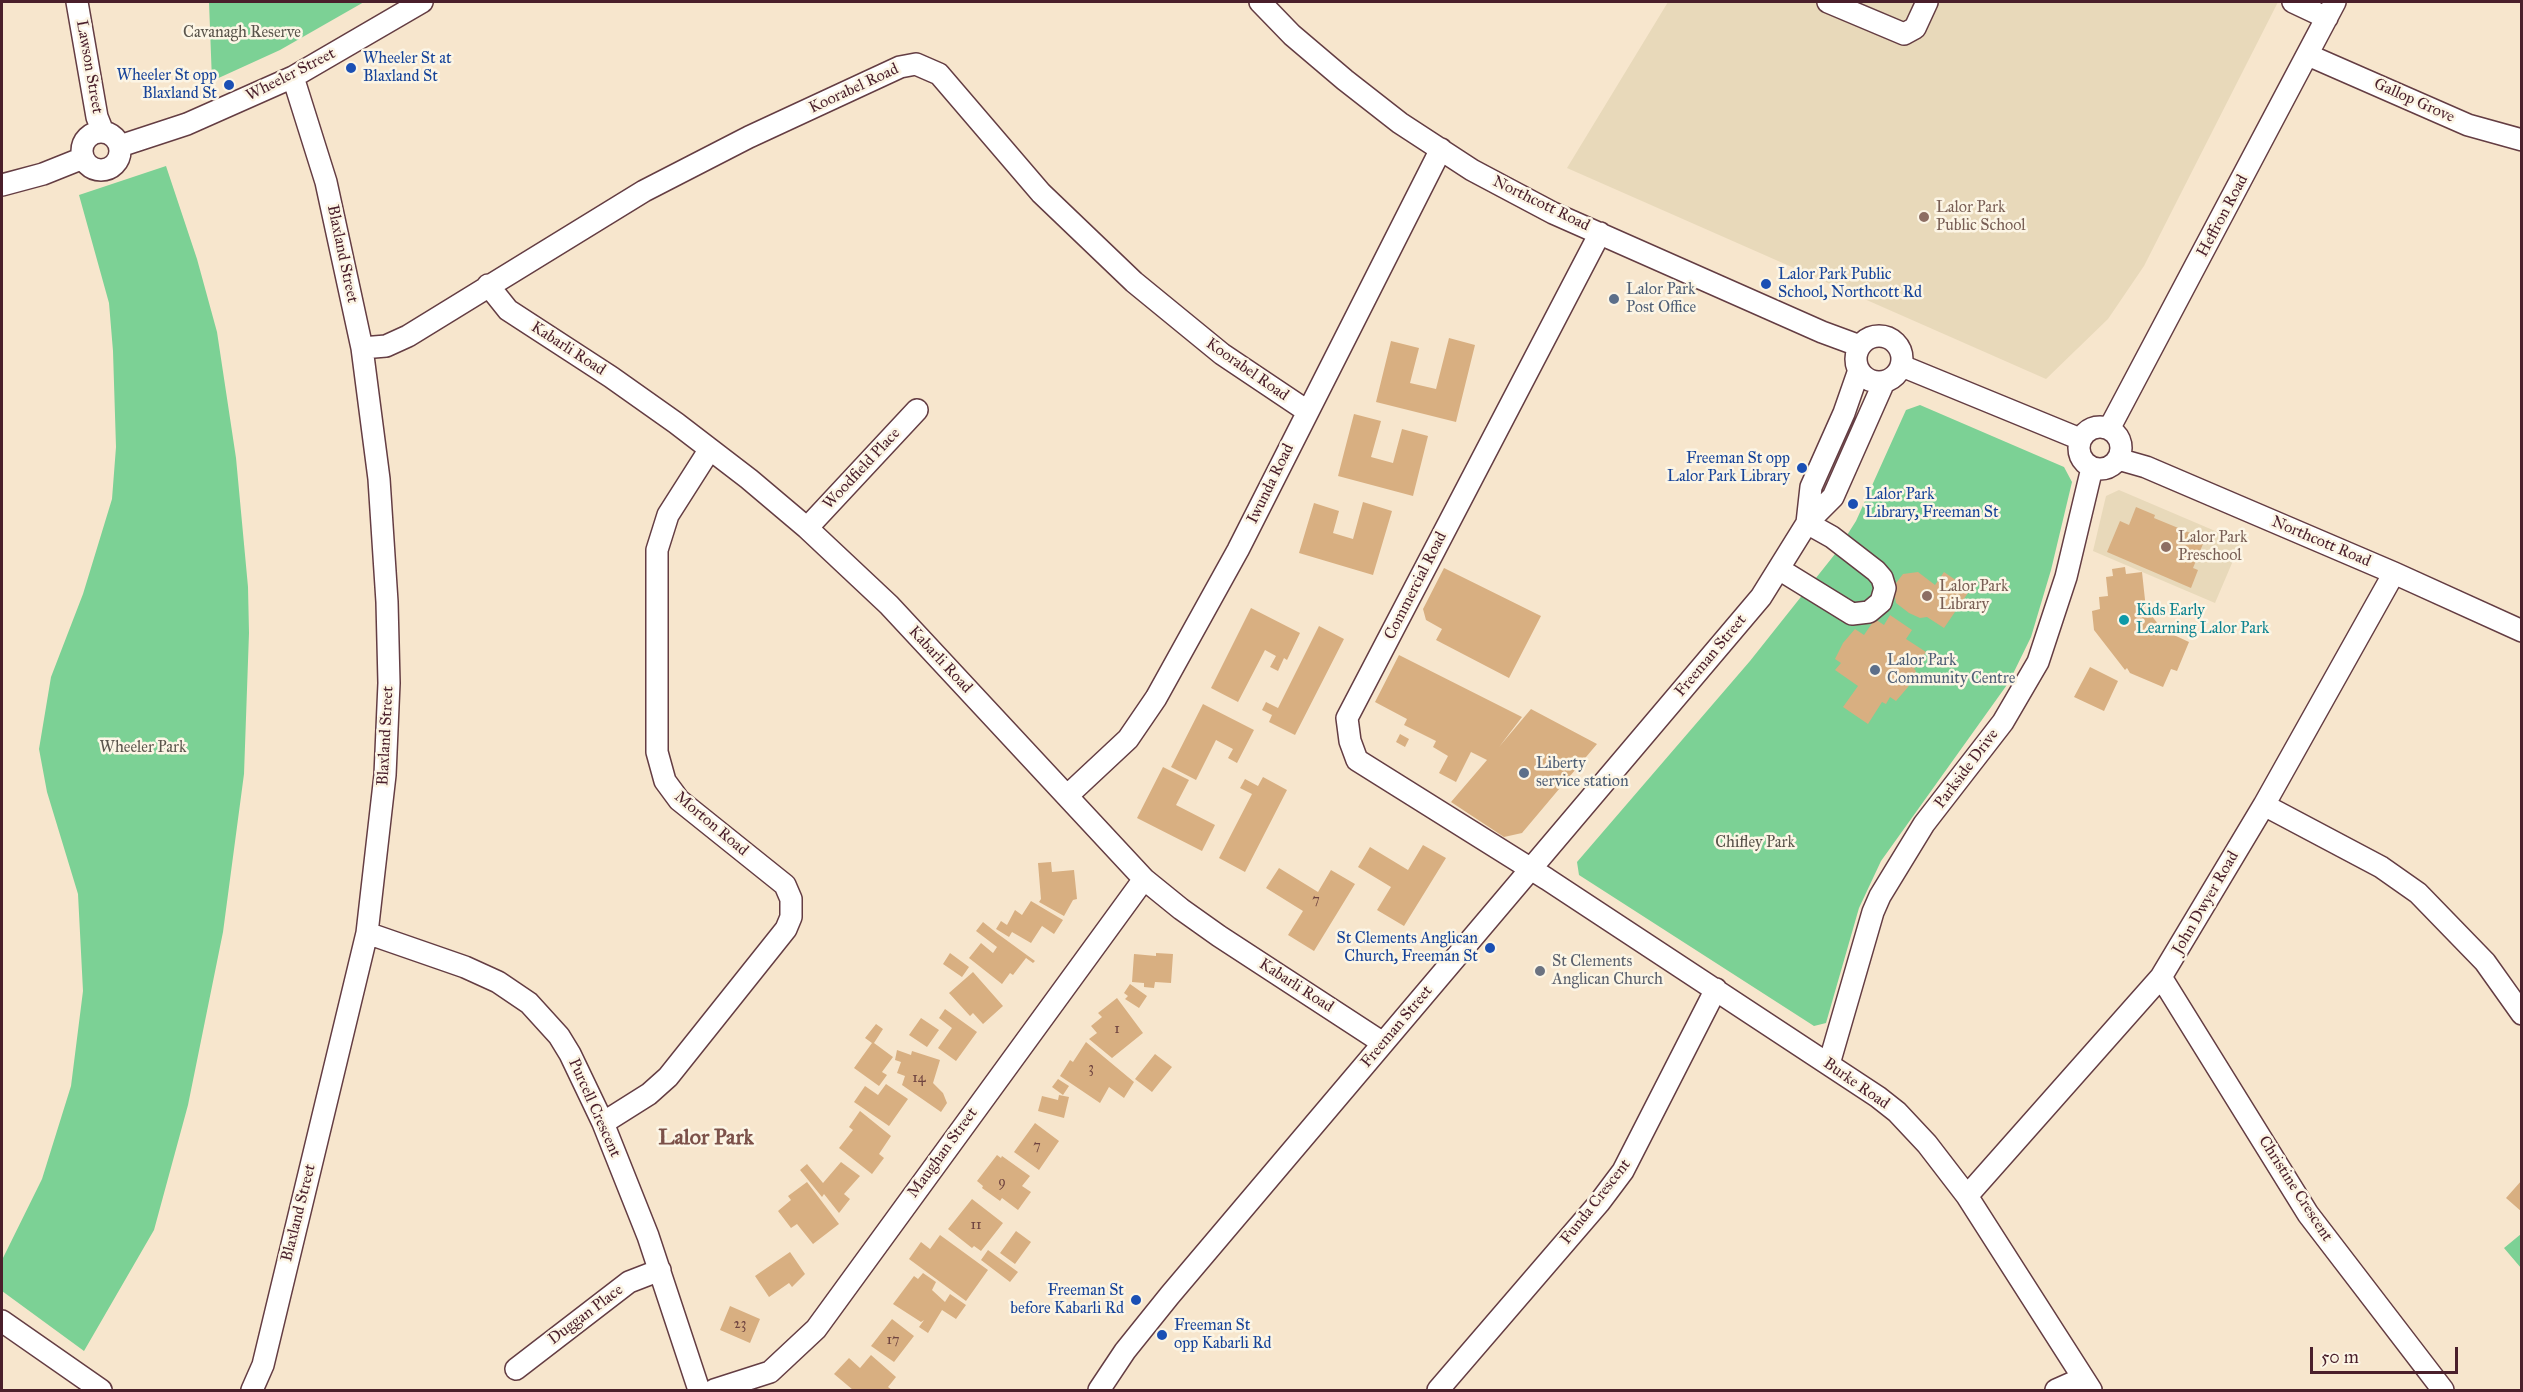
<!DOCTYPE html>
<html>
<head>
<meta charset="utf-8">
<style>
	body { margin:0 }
	#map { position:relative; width:2523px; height:1392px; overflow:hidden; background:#f7e6cd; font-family:"IM FELL Great Primer",serif }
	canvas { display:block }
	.frame { position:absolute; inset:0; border:3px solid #4a1f2b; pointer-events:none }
	.scale { position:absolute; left:2310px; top:1347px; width:148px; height:27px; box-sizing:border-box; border:3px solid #4a1f2b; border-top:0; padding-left:8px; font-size:18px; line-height:21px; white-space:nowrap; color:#4a1f2b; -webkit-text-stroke:4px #fcf5e5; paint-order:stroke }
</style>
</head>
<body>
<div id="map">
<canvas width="2523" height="1392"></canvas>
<div class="frame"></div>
<div class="scale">50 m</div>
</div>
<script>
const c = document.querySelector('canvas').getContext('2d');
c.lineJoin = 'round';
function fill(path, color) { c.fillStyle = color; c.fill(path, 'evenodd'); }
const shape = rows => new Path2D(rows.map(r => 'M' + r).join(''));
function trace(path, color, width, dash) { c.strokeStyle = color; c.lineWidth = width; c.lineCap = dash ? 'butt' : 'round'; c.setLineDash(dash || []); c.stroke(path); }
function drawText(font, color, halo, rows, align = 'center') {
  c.font = font + ' "IM FELL Great Primer",serif'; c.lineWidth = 5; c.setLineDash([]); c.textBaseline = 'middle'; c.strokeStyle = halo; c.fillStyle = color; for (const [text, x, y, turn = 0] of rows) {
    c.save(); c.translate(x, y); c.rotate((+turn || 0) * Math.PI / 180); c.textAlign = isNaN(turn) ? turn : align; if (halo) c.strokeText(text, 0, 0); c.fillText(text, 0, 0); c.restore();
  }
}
const built = shape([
	[1668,2,2278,2,2144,266,2108,319,2046,379,1567,168],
	[2119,490,2241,542,2215,603,2093,551,2106,496]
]);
const green = shape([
	[209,2,364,2,280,50,212,81],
	[166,166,197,259,217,332,236,458,248,587,249,633,244,774,223,932,188,1105,154,1230,84,1351,2,1291,2,1260,42,1179,71,1086,83,991,78,894,47,792,39,749,51,677,83,594,112,499,116,447,113,351,109,303,79,195],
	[1920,405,2064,467,2072,482,2051,570,2031,637,2009,682,1881,861,1859,908,1826,1023,1814,1026,1579,875,1577,862,1750,661,1835,554,1856,521,1906,410],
	[2521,1234,2521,1268,2504,1248]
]);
const building = shape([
	[1449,338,1475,345,1456,422,1376,402,1391,341,1419,348,1410,383,1436,389],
	[1354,414,1381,421,1371,457,1393,463,1402,429,1428,436,1413,496,1338,476],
	[1363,502,1392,511,1373,575,1299,553,1314,503,1339,511,1333,533,1353,539],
	[2136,507,2155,515,2154,518,2205,539,2193,568,2198,570,2191,588,2107,552,2120,521,2129,525],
	[2125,567,2126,574,2142,572,2146,609,2163,630,2189,642,2177,671,2171,669,2163,687,2130,673,2127,668,2125,670,2094,630,2092,611,2100,609,2099,597,2108,596,2106,577,2113,576,2112,569],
	[1444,568,1541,616,1509,678,1436,640,1442,629,1426,620,1423,609],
	[1918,572,1935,585,1944,572,1970,590,1944,628,1927,617,1920,618,1909,613,1896,603,1893,587,1903,574],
	[1251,608,1300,633,1287,660,1284,658,1278,671,1270,667,1276,656,1265,650,1238,702,1211,688],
	[1890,615,1912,630,1906,639,1926,652,1914,669,1916,671,1908,687,1896,701,1890,697,1886,704,1882,702,1868,724,1843,707,1858,686,1835,670,1841,663,1835,659,1843,643,1855,629,1864,635,1875,619,1884,625],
	[1319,626,1344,639,1295,735,1269,722,1272,715,1262,710,1266,702,1278,708],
	[1399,655,1522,717,1499,747,1531,709,1597,744,1522,833,1504,837,1451,802,1487,760,1471,752,1456,782,1439,773,1448,756,1433,747,1436,741,1404,725,1407,719,1375,702],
	[2090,667,2118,681,2104,711,2074,697],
	[1203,704,1254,730,1237,763,1228,758,1233,749,1216,740,1196,780,1171,767],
	[1400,734,1409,739,1405,747,1396,742],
	[1163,767,1189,780,1176,805,1215,825,1202,851,1137,818],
	[1263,777,1287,790,1245,872,1219,858,1252,794,1240,788,1245,779,1258,786],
	[1423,845,1446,858,1404,926,1377,910,1391,887,1358,867,1370,847,1408,870],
	[1051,862,1052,872,1074,870,1077,899,1073,900,1064,916,1039,902,1041,899,1038,863],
	[1279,868,1318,892,1331,870,1355,884,1314,951,1288,935,1303,911,1266,888],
	[1031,901,1063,920,1054,934,1042,926,1031,943,1012,932,1009,937,996,929,1001,921,1007,925,1015,910,1022,915],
	[983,922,998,934,1035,961,1033,963,1026,958,1013,975,1010,973,1002,984,969,958,981,943,993,953,997,947,976,931],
	[950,953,969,967,962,977,943,964],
	[1156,953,1173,954,1171,983,1155,982,1154,988,1144,987,1144,983,1132,982,1134,954,1156,956],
	[973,972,1003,1006,983,1024,973,1013,970,1016,949,993],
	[1130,984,1147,996,1139,1008,1125,999,1128,996,1124,993],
	[1117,998,1143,1033,1112,1058,1089,1039,1097,1033,1091,1026,1102,1017,1098,1013],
	[945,1009,977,1032,956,1061,938,1048,952,1028,939,1018],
	[921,1018,939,1030,927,1047,909,1035],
	[876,1024,883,1029,874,1043,893,1057,882,1072,887,1075,879,1086,854,1068,872,1043,865,1038],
	[1086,1042,1134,1082,1124,1098,1109,1087,1100,1103,1060,1076,1070,1060,1073,1062],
	[897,1050,911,1055,912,1051,940,1060,933,1083,943,1093,947,1103,941,1112,902,1085,905,1076,897,1073,901,1062,895,1060],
	[1155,1054,1172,1067,1152,1092,1135,1079],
	[1058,1079,1069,1086,1063,1095,1052,1087],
	[886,1084,908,1099,889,1126,854,1102,865,1086,878,1095],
	[1059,1095,1069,1097,1064,1118,1038,1111,1042,1096,1058,1100],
	[860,1111,891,1136,879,1154,884,1158,872,1174,839,1148,853,1130,849,1127],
	[1035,1123,1059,1141,1039,1170,1014,1152],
	[997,1155,1001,1158,1002,1156,1030,1176,1022,1186,1031,1192,1018,1210,1002,1198,1000,1201,982,1188,983,1186,977,1181],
	[841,1162,860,1176,844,1194,850,1199,839,1213,824,1194,822,1197,800,1170,807,1164,823,1183],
	[2522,1180,2522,1212,2506,1198],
	[807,1182,839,1224,813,1244,797,1224,791,1228,778,1211,791,1200,788,1196],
	[972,1199,1003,1223,981,1251,974,1246,972,1248,948,1229],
	[1016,1231,1031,1242,1015,1264,1000,1253],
	[940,1235,988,1270,966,1301,909,1259,921,1242,930,1249],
	[988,1250,1018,1272,1010,1282,981,1260],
	[790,1252,805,1274,792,1287,789,1283,769,1297,755,1276],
	[923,1273,936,1282,932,1290,945,1302,950,1294,966,1305,956,1319,942,1310,928,1333,919,1327,924,1320,921,1322,893,1304,914,1276,918,1279],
	[730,1306,760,1319,750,1343,720,1330],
	[892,1319,914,1336,894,1362,871,1346],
	[871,1355,896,1377,888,1387,892,1390,853,1390,834,1374,849,1358,860,1368]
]);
const minor = shape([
	[77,2,97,117,103,132],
	[1260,2,1292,35,1345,80,1400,123,1472,170,1553,213,1822,332,1860,346],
	[1828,2,1904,34,1915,28,1927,2],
	[2293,2,2327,18],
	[2308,55,2468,125,2522,140],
	'82 151a19 19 0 1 1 38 0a19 19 0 1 1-38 0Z',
	[120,146,187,124,293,77,422,2],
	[2,185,43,174,83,158],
	[1600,233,1347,718,1350,741,1357,760,1547,879,1878,1097,1897,1112,1927,1144,1967,1196,2091,1390],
	[488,285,508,310,611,377,676,423,749,479,807,528,889,605,1144,879,1181,909,1219,936,1383,1043],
	'1856 359a23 23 0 1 1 46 0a23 23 0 1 1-46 0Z',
	[362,348,386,346,408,336,644,191,749,137,900,67,916,64,939,74,1041,193,1134,282,1222,354,1307,411],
	[1902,366,2080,439],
	'2079 448a21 21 0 1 1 42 0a21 21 0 1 1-42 0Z',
	[2109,429,2335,2],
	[2118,459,2146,467,2394,573,2522,631],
	[1807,523,1811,487,1844,413,1859,370],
	[807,528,917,410],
	[1779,569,1852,614,1869,612,1881,602,1885,588,1882,578,1876,571,1832,537,1807,523],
	[1067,796,1128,739,1156,698,1238,550,1441,149],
	[2264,805,2381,867,2418,893,2485,962,2522,1014],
	[367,933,465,967,498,982,529,1003,559,1036,570,1054,603,1123,648,1236,699,1390],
	[2161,977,2308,1214,2443,1390],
	[1829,1064,1873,912,1880,896,1924,824,2003,722,2038,662,2066,577,2092,468],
	[603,1123,649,1094,668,1077,786,929,791,917,791,899,785,885,679,800,665,781,657,752,657,550,668,515,710,449],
	[1967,1196,2161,977,2264,805,2394,573],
	[2,1321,101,1390],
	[516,1369,629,1282,660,1270],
	[252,1390,263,1365,367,933,385,775,389,683,387,602,379,479,362,348,326,182,293,77],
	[714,1390,770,1372,816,1329,1144,879],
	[1099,1390,1125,1351,1170,1295,1761,597,1807,523,1833,497,1884,382],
	[1438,1390,1599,1203,1623,1171,1716,989],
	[2056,1390,2083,1378]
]);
const markers = [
	[351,68,6,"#1a4fb4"],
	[229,85,6,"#1a4fb4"],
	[1924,217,6,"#8d6e63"],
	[1766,284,6,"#1a4fb4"],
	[1614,299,6,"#5c6f8a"],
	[1802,468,6,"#1a4fb4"],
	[1853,504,6,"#1a4fb4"],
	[2166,547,6,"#8d6e63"],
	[1927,596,6,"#8d6e63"],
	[2124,620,6,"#0f9aa8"],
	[1875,670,6,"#5c6f8a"],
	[1524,773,6,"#5c6f8a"],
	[1490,948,6,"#1a4fb4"],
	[1540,971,6,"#6b7280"],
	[1136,1300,6,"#1a4fb4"],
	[1162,1335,6,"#1a4fb4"]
];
const numberNames = [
	["7",1316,901],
	["1",1117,1030],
	["3",1091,1069],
	["14",919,1079],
	["7",1037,1147],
	["9",1002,1183],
	["11",976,1226],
	["23",740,1325],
	["17",893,1341]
];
const parkNames = [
	["Cavanagh Reserve",242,33],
	["Wheeler Park",143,748],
	["Chifley Park",1755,843]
];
const transitNames = [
	["Wheeler St at",363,59],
	["Blaxland St",363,77],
	["Wheeler St opp",217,76,"right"],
	["Blaxland St",217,94,"right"],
	["Lalor Park Public",1778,275],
	["School, Northcott Rd",1778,293],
	["Freeman St opp",1790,459,"right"],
	["Lalor Park Library",1790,477,"right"],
	["Lalor Park",1865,495],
	["Library, Freeman St",1865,513],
	["St Clements Anglican",1478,939,"right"],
	["Church, Freeman St",1478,957,"right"],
	["Freeman St",1124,1291,"right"],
	["before Kabarli Rd",1124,1309,"right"],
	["Freeman St",1174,1326],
	["opp Kabarli Rd",1174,1344]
];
const streetNames = [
	["Lawson Street",89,67,80],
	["Wheeler Street",291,75,-27],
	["Koorabel Road",854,89,-25],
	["Gallop Grove",2414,101,24],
	["Northcott Road",1541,204,26],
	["Heffron Road",2223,216,-62],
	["Blaxland Street",342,254,78],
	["Kabarli Road",568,349,33],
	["Koorabel Road",1247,370,35],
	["Woodfield Place",862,469,-47],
	["Iwunda Road",1271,484,-64],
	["Northcott Road",2321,542,23],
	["Commercial Road",1416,586,-63],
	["Freeman Street",1711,656,-50],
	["Kabarli Road",940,660,47],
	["Blaxland Street",386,736,-87],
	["Parkside Drive",1967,769,-53],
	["Morton Road",711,824,40],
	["John Dwyer Road",2206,903,-60],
	["Kabarli Road",1296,986,33],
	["Freeman Street",1397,1027,-50],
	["Burke Road",1856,1084,35],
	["Purcell Crescent",594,1108,66],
	["Maughan Street",943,1153,-54],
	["Christine Crescent",2295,1189,57],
	["Funda Crescent",1596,1202,-52],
	["Blaxland Street",299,1213,-76],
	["Duggan Place",586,1315,-37]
];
const educationNames = [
	["Lalor Park",1936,208],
	["Public School",1936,226],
	["Lalor Park",2178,538],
	["Preschool",2178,556],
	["Lalor Park",1939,587],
	["Library",1939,605]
];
const serviceNames = [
	["Lalor Park",1626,290],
	["Post Office",1626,308],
	["Lalor Park",1887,661],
	["Community Centre",1887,679],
	["Liberty",1536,764],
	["service station",1536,782]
];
const cultureNames = [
	["Kids Early",2136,611],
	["Learning Lalor Park",2136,629]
];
const worshipNames = [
	["St Clements",1552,962],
	["Anglican Church",1552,980]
];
const districtNames = [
	["Lalor Park",706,1139]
];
fill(built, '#e8d9ba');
fill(green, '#7cd195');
fill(building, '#d8af81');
trace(minor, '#643d43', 24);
trace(minor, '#fff', 21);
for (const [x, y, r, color] of markers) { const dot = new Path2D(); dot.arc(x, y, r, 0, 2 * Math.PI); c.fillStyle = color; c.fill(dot); trace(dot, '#fcf5e5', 2); }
drawText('14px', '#6e4340', null, numberNames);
drawText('16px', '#59544b', '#fcf5e5', parkNames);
drawText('16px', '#164399', '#fcf5e5', transitNames, 'left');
drawText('16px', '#4a1f2b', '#fcf5e5', streetNames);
drawText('16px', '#785e54', '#fcf5e5', educationNames, 'left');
drawText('16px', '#4e5e75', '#fcf5e5', serviceNames, 'left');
drawText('16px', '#0d838f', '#fcf5e5', cultureNames, 'left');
drawText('16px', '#5b616d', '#fcf5e5', worshipNames, 'left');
drawText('bold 22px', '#7c5149', '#fcf5e5', districtNames);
</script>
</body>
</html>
